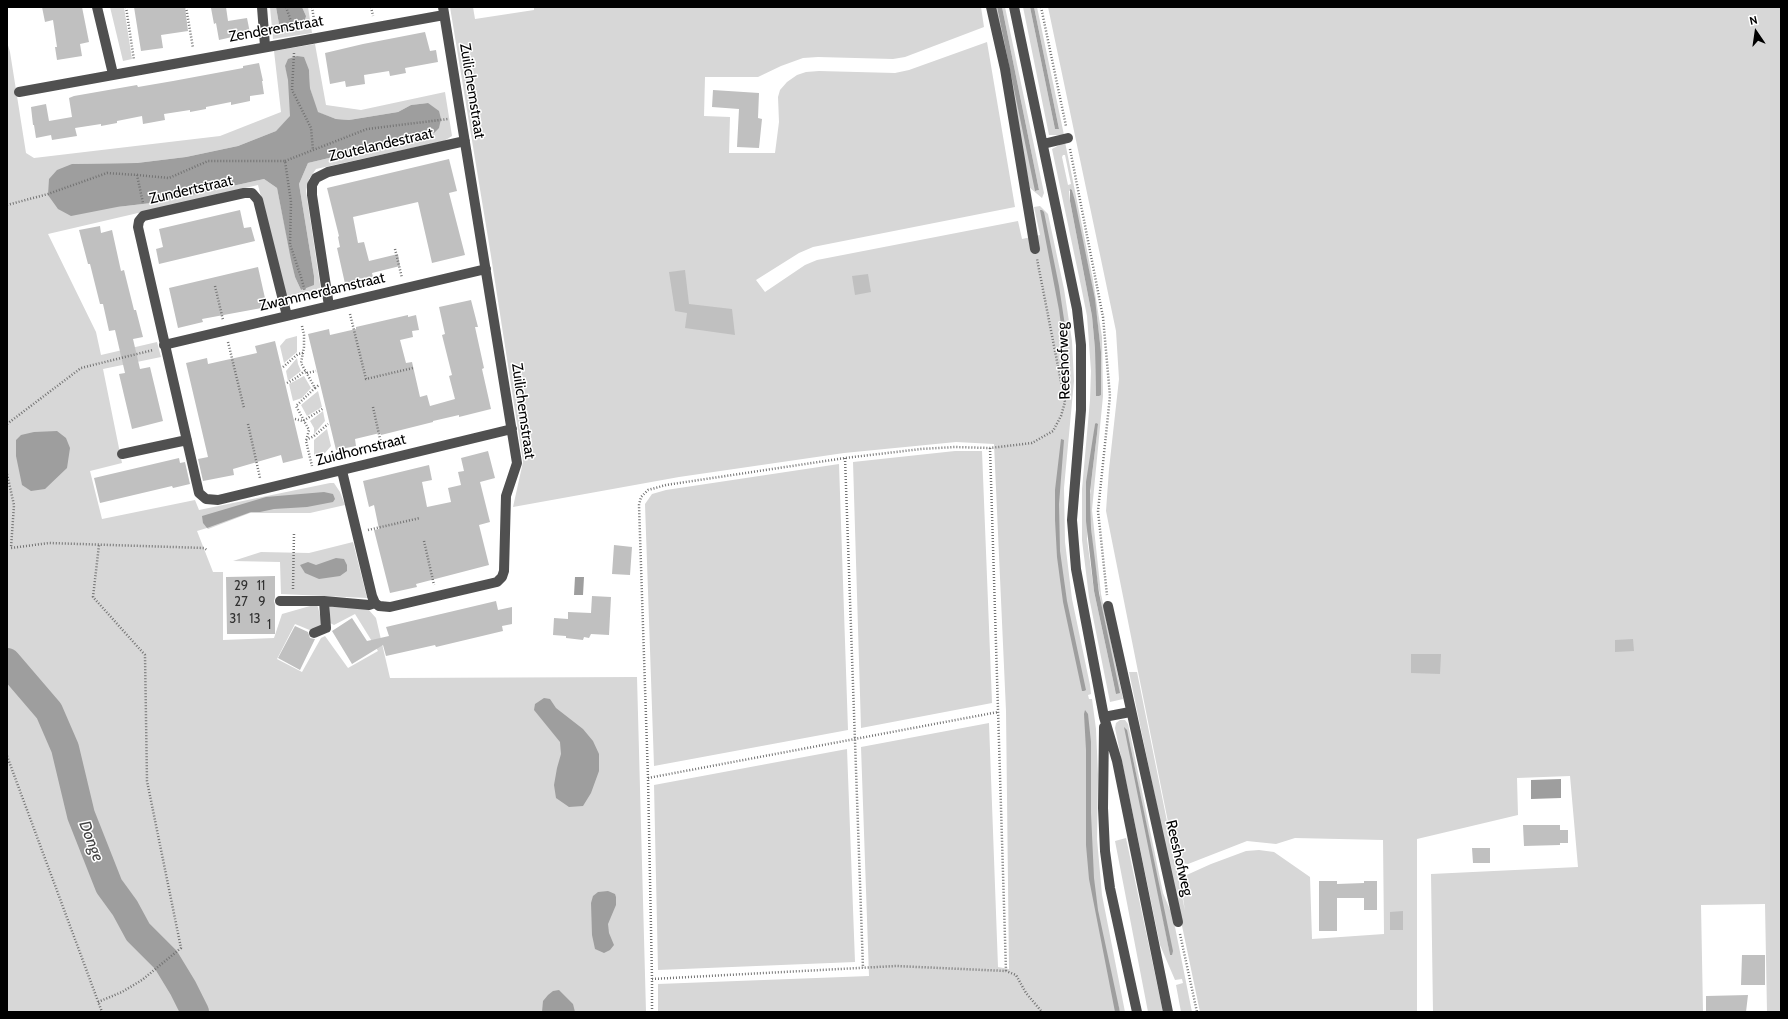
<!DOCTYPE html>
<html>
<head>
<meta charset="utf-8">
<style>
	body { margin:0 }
	#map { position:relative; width:1788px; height:1019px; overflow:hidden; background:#fff; font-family:Cabin,sans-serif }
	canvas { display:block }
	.frame { position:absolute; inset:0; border:8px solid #000; pointer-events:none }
	.north { position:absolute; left:1736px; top:12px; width:40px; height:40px; -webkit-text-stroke:3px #fff; paint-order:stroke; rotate:347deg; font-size:11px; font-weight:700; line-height:16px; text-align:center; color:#000 }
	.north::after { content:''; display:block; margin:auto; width:14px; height:18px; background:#000; clip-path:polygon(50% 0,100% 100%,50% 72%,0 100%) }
</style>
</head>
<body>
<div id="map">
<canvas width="1788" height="1019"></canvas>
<div class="frame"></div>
<div class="north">N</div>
</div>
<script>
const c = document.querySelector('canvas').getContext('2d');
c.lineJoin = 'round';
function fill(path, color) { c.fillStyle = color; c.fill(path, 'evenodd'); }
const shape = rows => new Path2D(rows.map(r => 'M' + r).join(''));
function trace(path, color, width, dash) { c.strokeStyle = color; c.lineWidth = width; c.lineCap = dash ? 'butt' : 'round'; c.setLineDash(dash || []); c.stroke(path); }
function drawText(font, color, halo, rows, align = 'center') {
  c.font = font + ' Cabin,sans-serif'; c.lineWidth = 3; c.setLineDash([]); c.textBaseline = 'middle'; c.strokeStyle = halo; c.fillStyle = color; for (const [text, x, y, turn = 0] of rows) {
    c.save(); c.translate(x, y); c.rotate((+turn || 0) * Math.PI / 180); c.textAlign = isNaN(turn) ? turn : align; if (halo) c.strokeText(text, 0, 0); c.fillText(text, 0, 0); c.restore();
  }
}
const green = shape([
	[110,7,124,7,132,59,123,61],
	[270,7,276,7,279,24,306,16,302,7,308,7,312,33,273,39],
	[450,7,473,7,475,19,534,10,534,7,981,7,984,27,905,57,893,59,818,57,803,58,781,66,758,77,705,77,704,116,730,117,729,153,775,153,779,122,778,97,780,90,787,82,797,75,806,72,819,71,895,73,909,70,987,42,1015,207,813,247,799,253,756,280,765,292,805,265,817,260,1018,221,1022,239,1040,235,1034,207,1040,206,1048,214,1064,289,1072,341,1074,381,1064,488,1065,542,1072,599,1090,685,1091,694,1088,695,1089,699,1092,699,1096,729,1098,775,1097,839,1102,895,1125,1012,1120,1012,1117,1000,1119,1012,658,1012,658,984,869,976,861,747,989,723,998,967,1009,969,1006,711,994,444,956,442,844,453,679,477,513,507,523,462,491,256],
	[993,7,997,7,1036,191,1039,190,1002,7,1005,7,1044,193,1042,198,1030,188],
	[1023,7,1030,7,1055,129,1059,129,1034,7,1037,7,1064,135,1049,135],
	[1048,7,1781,7,1781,1012,1767,1012,1765,904,1701,905,1703,1012,1433,1012,1431,874,1578,867,1570,776,1517,778,1518,815,1417,839,1417,1012,1200,1012,1129,672,1137,672,1185,911,1180,878,1211,864,1246,851,1259,850,1274,852,1310,877,1312,939,1384,934,1383,840,1295,838,1276,844,1247,841,1188,864,1176,862,1106,511,1109,469,1119,379,1116,331],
	[7,42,10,52,26,153,34,158,220,136,281,112,274,51,315,44,326,105,361,110,445,92,452,136,444,141,316,169,309,179,306,191,321,291,287,300,258,185,48,234,96,332,101,355,157,342,161,357,103,369,122,463,90,471,102,519,195,500,199,510,330,483,334,483,340,492,345,505,310,513,250,513,208,529,207,528,197,531,213,572,223,572,223,640,274,638,282,614,317,604,323,626,312,631,295,624,277,659,302,672,321,638,325,636,348,668,378,651,355,614,334,625,330,623,330,606,368,609,376,618,390,678,637,677,646,1012,7,1012],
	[285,66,309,70,310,88,317,112,336,119,349,120,398,112,411,105,428,103,434,133,308,163,299,184,314,276,314,284,301,290,295,277,277,188,264,179,160,202,117,207,72,164,137,163,186,157,238,146,276,131,291,116,289,80],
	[1065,142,1093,280,1102,337,1103,396,1092,510,1101,594,1123,699,1110,702,1089,597,1082,540,1082,489,1090,400,1091,371,1087,316,1081,286,1052,149],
	[1063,155,1065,155,1071,184,1068,185,1062,157],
	[1072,190,1091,281,1097,318,1101,352,1101,386,1096,395,1095,349,1092,316,1070,201,1069,191],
	[1095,424,1098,424,1097,434,1090,491,1091,528,1094,560,1116,694,1094,591,1087,539],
	[297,336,297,352,284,363,280,346,286,339],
	[297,358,298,364,301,371,288,381,286,371],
	[304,376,311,388,302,398,293,401,289,384],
	[318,391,322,407,307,416,301,405],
	[323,411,325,421,314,434,314,428,310,421],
	[327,429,331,446,325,453,314,456,314,440],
	[955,451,982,451,992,703,861,728,853,462],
	[839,464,848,730,654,766,645,504,652,494,666,490],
	[353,542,367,598,281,594,280,562,233,561,261,552,309,553],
	[1120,720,1125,720,1128,724,1163,893,1173,917,1192,1012,1181,1012,1176,985,1183,983,1182,979,1175,980,1160,945,1115,728,1116,723],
	[1127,730,1172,951,1172,955,1170,955],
	[847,749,855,962,658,970,654,785],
	[1126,838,1163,1012,1148,1012,1115,841]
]);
const water = shape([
	[276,7,302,7,306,16,302,29,288,32,283,30,279,24],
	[997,7,1002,7,1039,190,1035,191],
	[1030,7,1034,7,1059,129,1055,129],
	[297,56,304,57,309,70,310,88,318,112,336,119,349,120,398,112,411,105,428,103,439,111,441,119,439,128,434,133,308,163,299,184,314,276,314,285,301,290,295,277,291,260,277,188,264,179,160,202,117,207,71,216,58,209,48,195,49,179,57,170,72,164,137,163,186,157,238,146,276,131,290,116,288,80,285,66,288,59],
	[1070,189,1072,190,1075,201,1095,299,1101,352,1101,395,1099,396,1096,396,1095,349,1092,316,1070,201],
	[1040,210,1042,210,1044,212,1059,286,1067,339,1065,341,1063,340,1059,310],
	[1096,423,1098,424,1097,434,1090,491,1091,528,1099,593,1120,693,1116,694,1094,591,1086,521,1086,482,1095,424],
	[57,431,66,438,70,448,67,468,45,489,31,491,22,485,16,456,16,440,21,435,34,432],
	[1061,439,1064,440,1059,504,1060,551,1067,601,1086,690,1084,691,1082,691,1063,602,1057,557,1055,520,1055,490],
	[324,492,333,494,335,499,333,502,307,507,274,509,260,512,251,512,207,528,203,523,202,516,266,497],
	[336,558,344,559,347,565,347,571,340,576,319,579,305,573,300,565,308,562,316,565],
	[575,577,584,577,583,595,574,595],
	[544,698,550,699,556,708,583,729,593,741,599,754,599,771,591,793,583,806,569,807,556,798,554,785,557,768,561,754,560,742,534,710,535,704],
	[1085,710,1088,714,1091,742,1091,813,1094,878,1098,910,1120,1012,1115,1012,1089,879,1086,845,1086,750,1084,714],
	[1124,727,1127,730,1173,951,1172,955,1170,955],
	[1561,779,1561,798,1531,799,1531,780],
	[608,891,615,894,616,897,616,905,608,924,609,933,614,945,610,950,604,953,595,949,592,935,591,903,593,896,598,892],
	[559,990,573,1004,575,1012,542,1012,543,1001,548,995,553,991]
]);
const river = shape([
	[7,662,49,711,65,748,81,815,109,886,125,908,138,932,166,960,183,988,195,1012]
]);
const building = shape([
	[42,7,82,7,89,42,80,44,82,56,57,60,55,47,57,47,53,20,45,22],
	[134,7,185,7,188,31,161,35,163,48,141,51],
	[226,7,228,21,247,18,250,33,219,40,216,23,214,24,211,8],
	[425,32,430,51,436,50,438,62,405,68,406,73,390,76,389,71,364,75,365,84,346,87,345,81,330,84,325,53,363,44],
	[259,63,263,81,262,81,264,94,250,96,250,101,231,105,231,102,206,107,206,109,190,112,190,110,164,114,165,120,143,124,142,116,117,121,117,123,101,126,101,124,75,128,77,136,52,140,51,135,36,138,34,125,33,125,31,107,46,104,49,121,72,117,69,98,74,96,137,85,138,87,173,81,243,68,243,66],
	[713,90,759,93,758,118,762,119,759,148,737,147,739,109,712,107],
	[449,159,457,191,449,193,465,255,432,263,418,202,353,217,358,243,364,242,369,261,398,254,400,266,372,273,374,281,346,288,337,248,340,247,338,237,339,236,327,188],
	[240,210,244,228,251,227,255,241,159,264,156,249,163,247,159,229],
	[100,226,101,233,112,230,121,271,124,270,134,310,136,310,143,337,133,339,140,369,150,367,163,421,132,429,119,374,125,373,115,330,109,331,103,304,100,304,90,264,88,264,79,230],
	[258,267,267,307,202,319,203,322,178,328,169,288],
	[685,270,689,304,732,309,735,335,685,328,687,313,675,311,669,272],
	[868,274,871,292,855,295,852,276],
	[471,300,478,327,475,327,484,368,482,369,491,409,459,417,459,415,433,421,433,422,381,435,380,433,355,439,356,446,336,450,308,334,329,329,330,335,356,329,356,327,408,315,408,317,416,315,419,330,412,331,413,337,400,340,406,363,412,362,420,397,427,395,430,406,455,399,449,376,452,375,442,335,445,334,439,307],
	[275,341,303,458,283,463,281,455,233,469,234,475,203,481,198,459,208,457,186,363,207,358,208,364,257,353,255,346],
	[488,451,495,478,480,482,490,522,479,525,489,565,416,584,417,587,390,593,374,530,379,529,374,505,369,507,363,481,429,465,432,480,422,482,427,507,451,502,448,488,461,485,458,472,464,471,461,458],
	[179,458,180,463,185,462,190,484,173,488,172,486,100,503,94,478],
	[614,545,632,547,630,575,612,574],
	[275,576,275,597,274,601,275,605,275,634,227,634,226,577],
	[592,596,611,597,609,635,591,634,589,638,584,637,583,640,566,638,566,636,553,635,554,618,568,619,568,612,591,613],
	[496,601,498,610,512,607,512,624,502,626,503,631,436,647,435,645,386,656,383,645,352,664,332,631,352,618,367,641,389,636,386,627],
	[295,626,308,632,310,638,315,639,300,670,278,658],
	[1633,639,1634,651,1615,652,1615,640],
	[1411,654,1441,654,1440,674,1411,673],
	[1523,825,1560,825,1560,830,1568,830,1568,843,1560,843,1560,845,1524,846],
	[1472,848,1490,848,1490,863,1473,863],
	[1319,881,1337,881,1337,884,1364,883,1364,881,1377,881,1377,910,1364,910,1364,898,1337,898,1337,931,1319,931],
	[1403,911,1403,930,1390,930,1390,912],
	[1742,955,1765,955,1765,985,1741,985],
	[1748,995,1746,1012,1706,1012,1706,996]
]);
const path = shape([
	[126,7,134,60],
	[186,7,193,48],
	[286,7,294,30],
	[312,7,315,26],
	[371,7,373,16],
	[1041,7,1066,126],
	[294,53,292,90,311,128,313,150],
	[1070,149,1103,317,1110,396,1098,511,1107,595],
	[285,161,367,129,448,119],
	[137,175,169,178,208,161,285,161,291,202,290,244,301,277,307,298],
	[7,205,48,194,107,173,137,175,143,203],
	[395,249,402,278],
	[215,286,223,320],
	[350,314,366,379,413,368],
	[302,326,304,335,304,347,301,363,315,388,296,406,309,430,306,441,312,466],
	[228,342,244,408],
	[283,367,298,354,303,353],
	[307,373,316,371],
	[287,383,296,378,306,370],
	[315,388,319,385],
	[373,407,382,448],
	[295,419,303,421,324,408],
	[7,424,81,368,153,350],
	[248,424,260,478],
	[306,440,314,436,328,424],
	[990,448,1006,971],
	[845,458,863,968],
	[7,474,14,505,11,548,49,543,204,548,207,550],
	[368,530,420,518],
	[424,541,434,585],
	[293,589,294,533],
	[7,756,102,1012],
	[648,778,998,712],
	[1180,934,1197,1012],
	[652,979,648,778,639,505,641,497,648,490,666,485,845,458,921,449,955,447,990,448,1032,443,1053,431,1061,416,1065,402,1037,259],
	[98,1002,122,992,142,980,181,948,147,781,145,655,93,597,99,545],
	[652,1012,652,979,896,966,1006,971,1016,975,1026,993,1042,1012]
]);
const minor = shape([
	[97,7,113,74],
	[262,7,265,46],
	[991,7,1005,69,1035,249],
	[1014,7,1077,309,1081,345,1081,410,1072,520,1076,569,1104,717,1117,761,1168,1012],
	[19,92,444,15],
	[1043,144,1068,138],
	[329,306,312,195,312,185,316,178,328,172,465,141],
	[287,316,258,200,252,193,244,193,143,216,139,221,138,227,199,493,206,499,218,500,512,429],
	[164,345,486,269],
	[122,454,187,440],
	[342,471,372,596,375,603,379,606,390,607,497,582,502,577,504,571,506,496,517,463,443,7],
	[280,601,324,601,369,605,375,603],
	[1108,606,1178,922],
	[314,633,326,628,324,601],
	[1104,717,1130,712],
	[1104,727,1103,808,1105,851,1110,888,1137,1012]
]);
const numberNames = [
	["29",241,586],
	["11",261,586],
	["27",241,602],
	["9",262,602],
	["31",235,619],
	["13",255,619],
	["1",269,625]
];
const streetNames = [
	["Zenderenstraat",276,29,-10],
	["Zuilichemstraat",472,91,81],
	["Zoutelandestraat",381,145,-13],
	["Zundertstraat",191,190,-13],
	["Zwammerdamstraat",322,292,-13],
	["Reeshofweg",1064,361,-92],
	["Zuilichemstraat",523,411,82],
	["Zuidhornstraat",361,450,-14],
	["Reeshofweg",1179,858,77]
];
const waterNames = [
	["Donge",91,841,69]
];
fill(green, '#d7d7d7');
fill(water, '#9e9e9e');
trace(river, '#9e9e9e', 28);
fill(building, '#c0c0c0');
trace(path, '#727272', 2.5, [1, 2]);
trace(minor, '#505050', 10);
drawText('13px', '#303030', null, numberNames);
drawText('15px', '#000', '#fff', streetNames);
drawText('italic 16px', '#3f3f3f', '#fff', waterNames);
</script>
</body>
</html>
